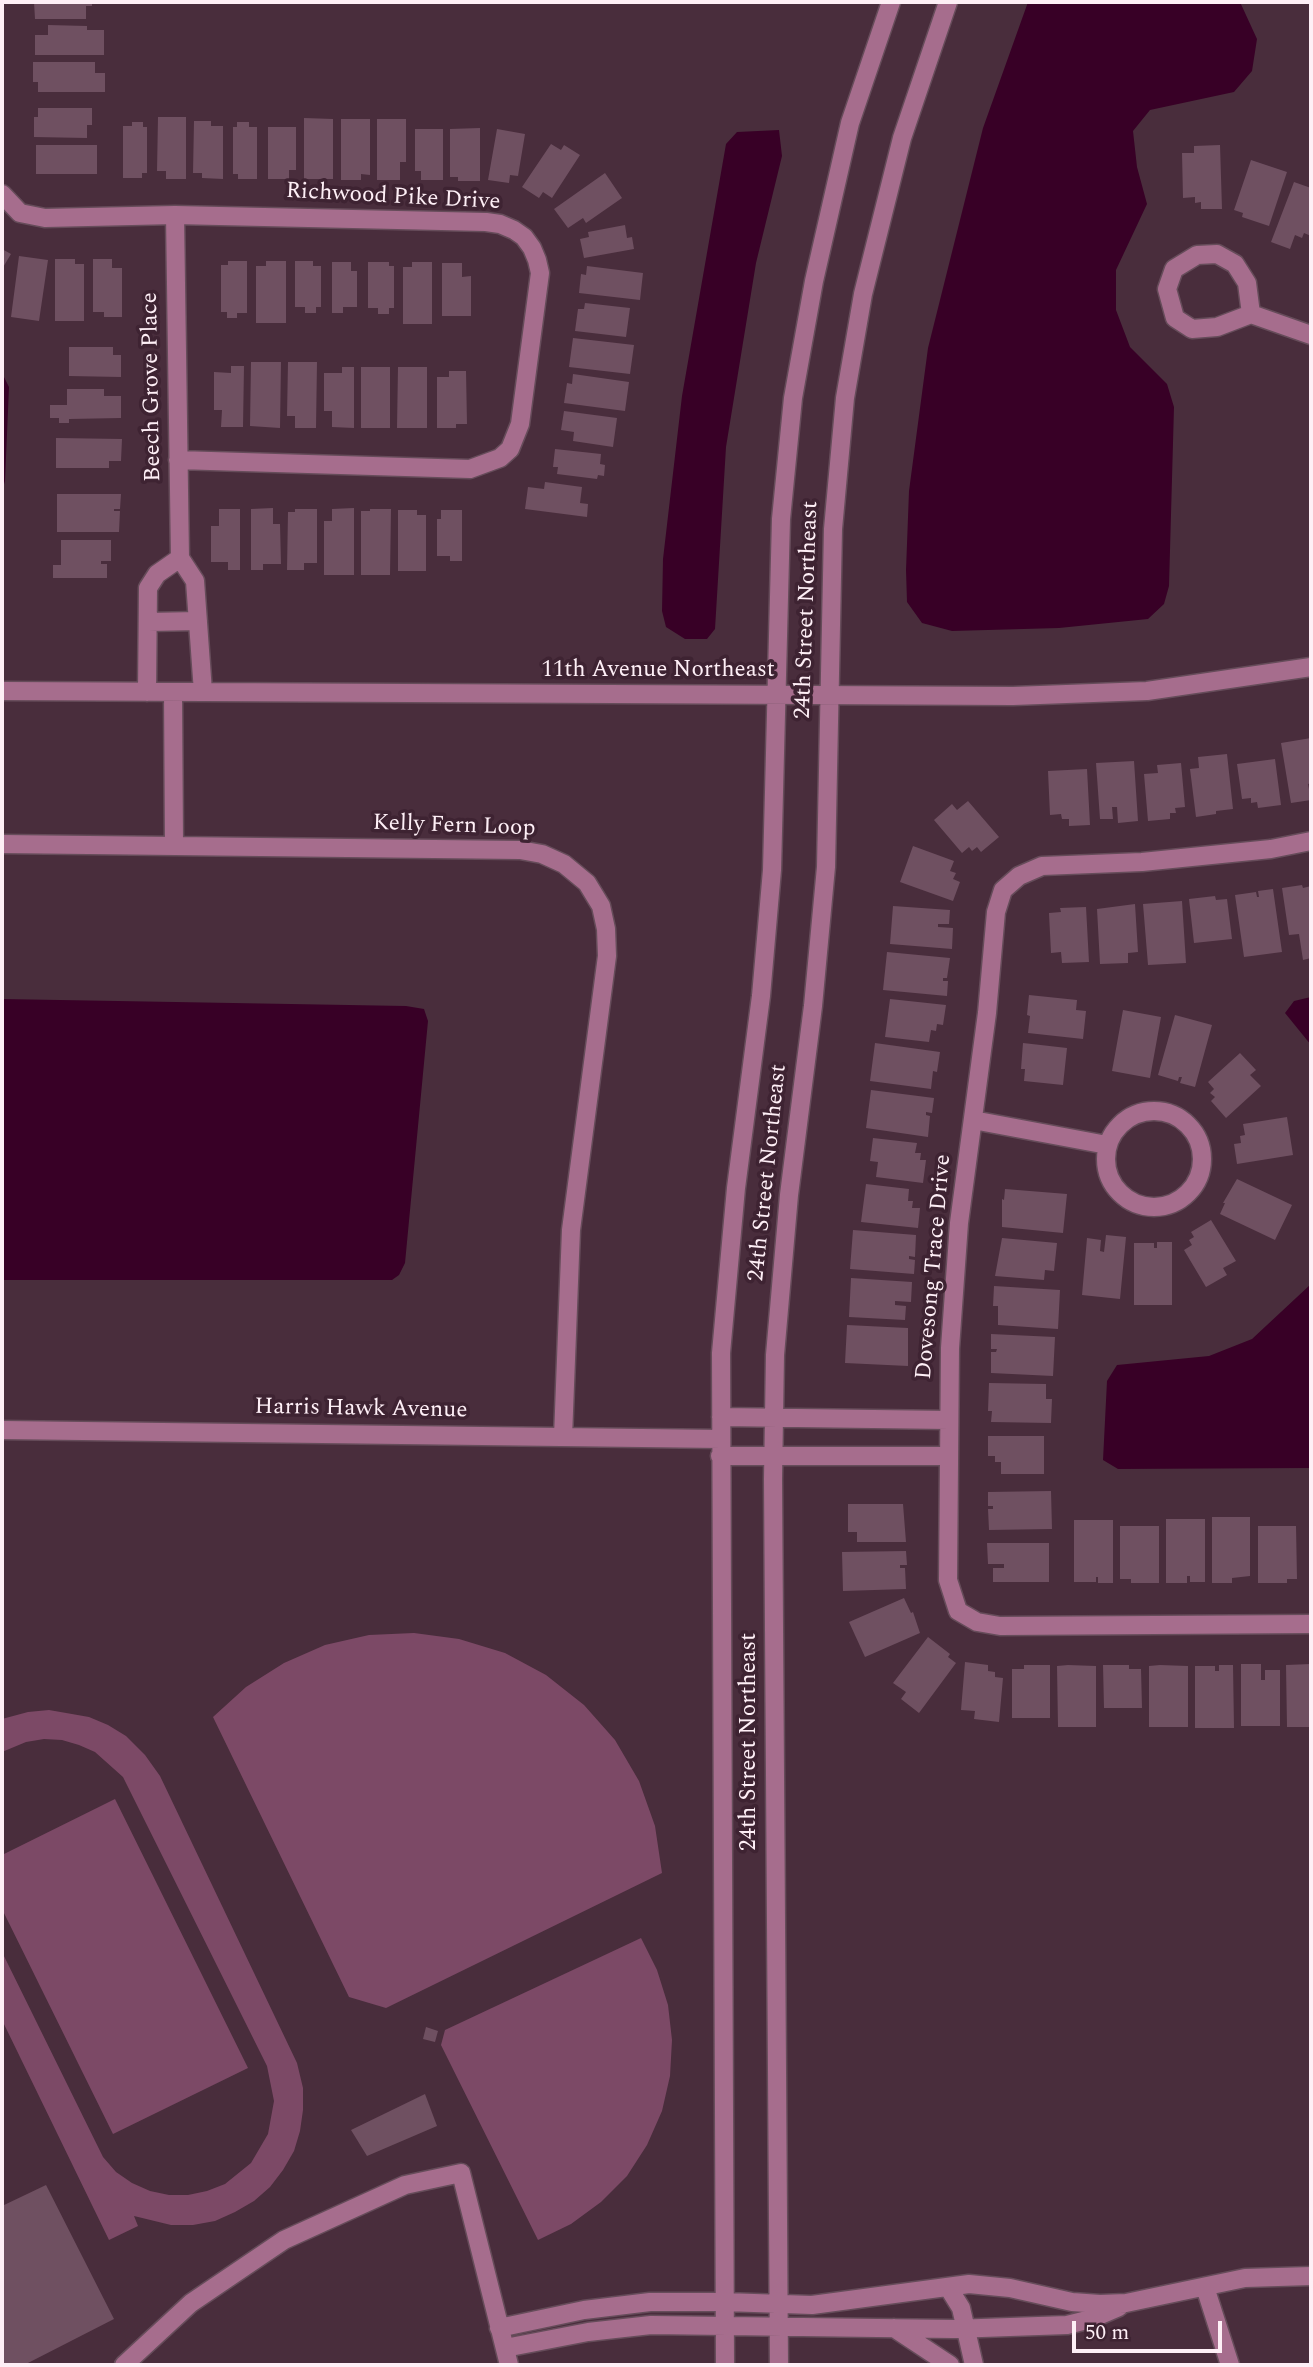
<!DOCTYPE html>
<html>
<head>
<meta charset="utf-8">
<style>
	body { margin:0 }
	#map { position:relative; width:1313px; height:2367px; overflow:hidden; background:#492d3c; font-family:Spectral,serif }
	canvas { display:block }
	.frame { position:absolute; inset:0; border:4px solid #feeff6; pointer-events:none }
	.scale { position:absolute; left:1072px; top:2321px; width:150px; height:32px; box-sizing:border-box; border:4px solid #feeff6; border-top:0; padding-left:9px; font-size:21px; line-height:24px; white-space:nowrap; color:#feeff6; -webkit-text-stroke:5px #3e2332; paint-order:stroke }
</style>
</head>
<body>
<div id="map">
<canvas width="1313" height="2367"></canvas>
<div class="frame"></div>
<div class="scale">50 m</div>
</div>
<script>
const c = document.querySelector('canvas').getContext('2d');
c.lineJoin = 'round';
function fill(path, color) { c.fillStyle = color; c.fill(path, 'evenodd'); }
const shape = rows => new Path2D(rows.map(r => 'M' + r).join(''));
function trace(path, color, width, dash) { c.strokeStyle = color; c.lineWidth = width; c.lineCap = dash ? 'butt' : 'round'; c.setLineDash(dash || []); c.stroke(path); }
function drawText(font, color, halo, rows, align = 'center') {
  c.font = font + ' Spectral,serif'; c.lineWidth = 7; c.setLineDash([]); c.textBaseline = 'middle'; c.strokeStyle = halo; c.fillStyle = color; for (const [text, x, y, turn = 0] of rows) {
    c.save(); c.translate(x, y); c.rotate((+turn || 0) * Math.PI / 180); c.textAlign = isNaN(turn) ? turn : align; if (halo) c.strokeText(text, 0, 0); c.fillText(text, 0, 0); c.restore();
  }
}
const green = shape([
	[414,1633,459,1639,505,1653,546,1675,584,1705,615,1740,639,1781,655,1826,662,1873,386,2008,349,1997,213,1717,246,1687,284,1663,325,1645,369,1635],
	[49,1710,89,1717,108,1725,126,1736,145,1755,160,1776,297,2063,303,2088,303,2110,300,2131,294,2151,283,2170,270,2187,254,2201,235,2212,215,2221,193,2225,171,2225,134,2216,138,2226,109,2240,2,2020,2,1952,103,2157,116,2172,132,2183,150,2191,169,2195,188,2195,207,2191,225,2184,251,2163,268,2134,274,2101,267,2066,123,1777,95,1752,79,1745,62,1740,44,1739,26,1742,2,1752,2,1719,28,1712],
	[115,1799,248,2068,113,2134,2,1909,2,1855],
	[641,1938,657,1970,668,2005,672,2040,670,2076,662,2111,647,2145,627,2176,601,2202,571,2224,538,2240,441,2045,445,2030]
]);
const water = shape([
	[1028,2,1240,2,1257,39,1252,71,1234,92,1150,110,1133,131,1137,167,1147,204,1116,270,1116,310,1130,347,1167,384,1174,407,1169,586,1164,604,1148,619,1059,628,952,631,922,623,907,602,906,570,909,491,928,348,983,128],
	[779,130,782,156,756,263,726,447,715,629,707,639,685,639,666,627,662,611,663,559,682,396,726,144,737,132],
	[2,373,9,387,5,481,2,491],
	[1311,997,1311,1045,1285,1013,1294,1001],
	[2,999,406,1006,424,1009,428,1021,405,1263,399,1275,392,1280,2,1280],
	[1311,1284,1311,1468,1118,1469,1103,1460,1107,1381,1117,1365,1209,1356,1252,1339]
]);
const building = shape([
	[34,2,92,2,92,6,86,6,86,19,35,19],
	[48,25,87,26,87,30,104,30,104,55,35,55,35,35,48,35],
	[33,62,95,62,95,73,105,73,105,92,38,92,38,82,33,82],
	[38,108,92,108,92,125,87,125,87,138,34,137,34,117,38,117],
	[158,117,186,117,186,179,166,179,166,171,157,171],
	[304,118,333,119,333,179,304,179],
	[341,119,370,119,370,175,361,174,361,180,341,180],
	[377,119,406,119,406,162,400,162,400,180,377,180],
	[194,121,211,121,211,126,223,126,223,179,202,178,202,173,193,173],
	[132,122,143,122,143,127,147,127,147,173,142,173,142,178,123,178,123,126,132,126],
	[237,122,249,122,249,127,257,127,257,179,238,179,238,174,233,174,233,127,237,127],
	[268,127,296,127,296,170,289,170,289,179,268,179],
	[480,128,480,181,458,181,458,177,450,177,450,129],
	[415,129,443,129,443,180,421,180,421,171,415,171],
	[497,129,525,134,518,176,510,175,509,183,488,180],
	[551,144,561,150,564,145,580,155,552,198,543,192,539,198,522,187],
	[36,145,97,145,97,174,36,174],
	[1220,145,1222,209,1201,209,1201,202,1195,203,1195,197,1183,198,1182,153,1194,153,1194,146],
	[1251,160,1287,172,1269,226,1242,217,1243,213,1234,210],
	[605,173,622,198,586,223,583,218,568,228,554,209],
	[1294,182,1311,188,1311,236,1304,233,1302,238,1295,235,1290,249,1271,242],
	[625,225,627,238,632,237,634,249,584,258,580,239,589,237,588,232],
	[2,249,11,254,2,269],
	[19,256,48,260,39,321,11,317],
	[55,259,75,259,75,264,84,264,84,321,55,321],
	[93,259,112,259,112,268,122,268,122,317,104,317,104,312,93,312],
	[228,261,247,261,247,313,237,313,237,318,227,318,227,312,221,312,221,265,228,265],
	[266,261,286,261,286,323,256,323,256,266,266,266],
	[295,261,313,261,313,266,321,266,321,307,316,307,316,313,305,313,305,307,295,307],
	[332,262,351,262,351,271,357,271,357,307,343,307,343,313,332,313],
	[368,262,389,262,389,266,394,266,394,308,389,308,389,314,378,314,378,308,368,308],
	[412,262,432,262,432,324,403,324,403,267,412,267],
	[442,263,462,263,462,277,471,276,471,316,442,316],
	[587,266,643,273,640,300,579,293,581,274,586,275],
	[585,303,630,308,626,337,575,331,578,309,584,309],
	[573,338,634,345,630,374,569,367],
	[69,347,113,347,113,355,121,355,121,377,69,376],
	[251,362,281,362,280,428,250,426],
	[288,362,317,362,316,428,295,428,295,416,287,416],
	[231,366,244,366,243,427,221,427,222,410,214,410,214,372,231,373],
	[342,367,354,367,354,428,332,427,332,411,324,411,324,373,342,373],
	[361,367,390,367,390,428,361,428],
	[398,367,427,367,427,428,397,428],
	[449,371,466,371,467,424,456,424,456,428,437,428,437,377,449,377],
	[573,374,629,382,625,411,564,403,567,383,572,384],
	[67,389,104,389,104,396,121,396,121,418,69,419,69,423,59,423,59,418,50,418,50,405,67,405],
	[564,411,617,418,613,447,573,441,574,432,561,430],
	[56,438,122,439,121,461,109,461,109,468,56,468],
	[555,449,601,454,600,464,605,465,604,476,598,475,597,479,557,474,558,467,553,467],
	[545,482,582,487,580,503,588,504,587,517,525,509,528,487,544,489],
	[57,494,121,494,120,509,114,509,114,511,120,511,119,532,57,532],
	[273,508,273,524,280,524,281,564,263,564,263,570,251,570,251,509],
	[354,508,354,575,324,575,324,521,332,521,332,509],
	[219,509,240,509,240,570,228,570,228,562,211,562,211,526,219,526],
	[295,509,317,509,317,563,304,563,304,570,287,570,288,512,295,512],
	[370,509,391,509,390,575,361,575,361,511,370,511],
	[398,510,417,510,417,515,426,515,426,571,398,571],
	[441,510,462,510,462,561,450,561,450,556,437,556,437,519,441,519],
	[61,540,111,540,111,561,101,561,101,564,107,564,107,578,53,578,53,565,61,565],
	[1311,738,1311,783,1308,784,1311,800,1291,803,1281,743],
	[1227,754,1233,809,1216,811,1216,814,1196,817,1190,769,1199,768,1198,757],
	[1275,759,1281,805,1258,808,1257,802,1251,803,1251,798,1242,799,1237,764],
	[1134,761,1138,821,1118,823,1117,807,1112,807,1113,819,1100,819,1096,763],
	[1181,763,1185,807,1175,808,1176,813,1170,813,1170,819,1148,821,1144,774,1158,773,1157,765],
	[1087,769,1090,825,1069,826,1069,819,1062,819,1061,814,1050,815,1048,771],
	[968,801,999,837,981,852,977,847,972,851,969,847,962,853,934,820,952,804,957,810],
	[913,846,954,861,950,871,956,873,953,879,960,882,953,901,900,882],
	[1302,885,1303,888,1311,886,1311,958,1303,960,1299,934,1289,935,1282,888],
	[1273,889,1282,952,1244,957,1235,895,1256,892,1257,897,1259,897,1258,891],
	[1215,896,1216,900,1227,899,1232,939,1194,943,1189,899],
	[1182,901,1186,963,1148,965,1143,904],
	[1135,904,1138,952,1128,953,1128,963,1100,964,1097,909],
	[893,906,950,910,949,924,938,924,938,927,953,928,952,949,890,944],
	[1086,907,1089,962,1062,963,1061,952,1051,953,1049,913,1061,912,1060,908],
	[887,952,950,958,947,978,943,978,943,981,948,981,947,996,883,990],
	[1029,995,1077,1000,1076,1010,1086,1011,1083,1039,1028,1033,1030,1016,1027,1015],
	[890,999,946,1005,943,1025,937,1024,936,1031,931,1030,929,1042,885,1037],
	[1123,1010,1161,1017,1150,1078,1112,1071],
	[1175,1015,1212,1025,1195,1087,1180,1083,1182,1077,1179,1077,1178,1081,1158,1075],
	[875,1043,940,1052,937,1072,933,1071,931,1089,870,1081],
	[1023,1043,1067,1048,1063,1085,1024,1081,1025,1069,1021,1069],
	[1240,1053,1256,1070,1250,1075,1261,1086,1226,1118,1211,1101,1215,1097,1210,1093,1214,1089,1208,1082],
	[871,1090,934,1098,932,1113,926,1112,926,1115,930,1116,928,1137,866,1128],
	[1287,1117,1293,1155,1237,1164,1234,1144,1241,1143,1240,1136,1245,1135,1243,1124],
	[873,1138,917,1143,915,1153,921,1153,920,1160,926,1160,923,1183,876,1177,878,1162,870,1161],
	[1237,1179,1292,1205,1275,1240,1220,1214,1225,1203,1223,1203],
	[866,1184,909,1189,908,1201,913,1201,912,1208,920,1208,918,1228,861,1222],
	[1005,1189,1067,1194,1063,1233,1002,1227,1002,1199,1004,1200],
	[1211,1220,1236,1261,1223,1268,1227,1275,1206,1287,1184,1250,1192,1245,1189,1240,1194,1237,1191,1232],
	[853,1230,916,1235,915,1257,909,1256,909,1259,915,1260,914,1274,850,1269],
	[1106,1235,1126,1237,1120,1299,1082,1295,1087,1238,1101,1240,1100,1251,1104,1252],
	[1002,1238,1057,1243,1054,1271,1045,1270,1044,1280,995,1276],
	[1157,1242,1172,1242,1172,1305,1134,1305,1134,1243,1154,1243,1154,1248,1157,1248],
	[851,1278,912,1282,911,1302,895,1301,895,1305,906,1306,905,1320,849,1317],
	[994,1286,1060,1290,1058,1329,998,1325,998,1306,993,1306],
	[847,1325,908,1328,908,1366,845,1363],
	[991,1334,1055,1337,1053,1376,991,1373,991,1352,996,1352,997,1349,991,1349],
	[989,1383,1046,1384,1046,1399,1052,1399,1051,1423,991,1422,992,1411,988,1411],
	[988,1436,1044,1436,1044,1474,1001,1474,1001,1462,995,1462,995,1456,988,1456],
	[1051,1491,1052,1529,989,1530,988,1509,993,1509,993,1506,988,1506,988,1492],
	[848,1504,903,1504,906,1542,857,1542,857,1532,848,1532],
	[1212,1517,1250,1517,1250,1576,1232,1578,1232,1583,1212,1583],
	[1166,1519,1205,1519,1205,1582,1190,1582,1190,1576,1187,1576,1187,1583,1166,1583],
	[1074,1520,1113,1520,1113,1583,1098,1583,1098,1577,1096,1577,1096,1582,1074,1582],
	[1120,1526,1159,1526,1159,1583,1131,1583,1131,1579,1120,1579],
	[1258,1526,1296,1526,1297,1579,1287,1579,1287,1583,1258,1583],
	[987,1543,1049,1543,1049,1582,993,1582,993,1568,1004,1568,1004,1564,988,1564],
	[906,1551,907,1565,900,1565,900,1568,905,1568,906,1589,843,1591,842,1552],
	[904,1598,911,1613,913,1612,920,1633,865,1657,849,1622],
	[928,1637,950,1654,948,1657,956,1663,919,1713,901,1699,906,1692,893,1683],
	[965,1662,988,1665,988,1671,995,1672,995,1677,1003,1678,999,1722,974,1719,975,1711,961,1710],
	[1241,1664,1261,1664,1261,1680,1265,1680,1265,1670,1280,1670,1280,1726,1241,1726],
	[1311,1664,1311,1727,1287,1727,1286,1665],
	[1024,1665,1050,1665,1050,1718,1012,1718,1012,1669,1024,1669],
	[1068,1665,1096,1666,1096,1727,1058,1727,1057,1666],
	[1103,1665,1129,1665,1129,1669,1141,1669,1142,1708,1104,1708],
	[1160,1665,1188,1666,1188,1727,1149,1727,1149,1666],
	[1219,1665,1233,1665,1234,1728,1195,1728,1195,1666,1215,1666,1215,1671,1219,1671],
	[426,2027,438,2031,435,2042,423,2039],
	[425,2094,437,2126,367,2156,351,2130],
	[46,2185,114,2319,26,2364,27,2365,2,2365,2,2206]
]);
const minor = shape([
	[2,194,20,213,45,218,175,215,486,222,500,224,514,230,524,237,532,248,537,260,540,273,520,424,510,449,500,458,470,469,178,460],
	[175,215,180,558,195,581,203,692],
	[1251,314,1247,283,1235,264,1217,254,1197,255,1174,269,1167,289,1175,318,1192,329,1217,327,1251,314,1311,335],
	[148,622,198,621],
	[2,691,1013,696,1147,691,1311,667],
	[147,692,148,588,157,574,180,558],
	[173,692,174,845],
	[1311,841,1271,849,1142,862,1042,866,1019,876,1003,890,996,912,987,1013,959,1223,950,1348,948,1580,958,1611,977,1622,1000,1626,1311,1624],
	[2,844,520,850,542,854,564,864,587,883,601,906,606,929,607,956,571,1230,563,1437],
	'1106 1159a48 48 0 1 1 96 0a48 48 0 1 1-96 0Z',
	[973,1120,1107,1145],
	[721,1417,949,1420],
	[2,1430,721,1439],
	[720,1456,949,1456],
	[948,2287,961,2308,974,2365],
	[1205,2287,1230,2365],
	[499,2328,584,2310,650,2302,725,2302,812,2305,969,2284,1010,2288,1072,2302,1100,2304,1126,2303,1245,2278,1311,2276],
	[894,2328,950,2365],
	[505,2348,588,2332,651,2325,953,2329,1067,2325,1091,2319,1119,2307],
	[124,2365,191,2303,284,2240,405,2185,461,2173,509,2365],
	[725,2365,721,1353,736,1188,761,996,772,870,781,519,793,398,814,281,850,123,891,2],
	[779,2365,773,1479,775,1355,789,1195,813,1006,826,867,833,529,845,398,863,294,902,138,948,2]
]);
const streetNames = [
	["Richwood Pike Drive",393,198,3],
	["Beech Grove Place",153,387,-91],
	["24th Street Northeast",808,610,-88],
	["11th Avenue Northeast",658,671],
	["Kelly Fern Loop",454,827,2],
	["24th Street Northeast",769,1173,-84],
	["Dovesong Trace Drive",935,1267,-85],
	["Harris Hawk Avenue",361,1410,1],
	["24th Street Northeast",750,1742,-90]
];
fill(green, '#7c4966');
fill(water, '#380026');
fill(building, '#6f5061');
trace(minor, '#664c5a', 21);
trace(minor, '#a66d8d', 18);
drawText('23px', '#feeff6', '#3e2332', streetNames);
</script>
</body>
</html>
